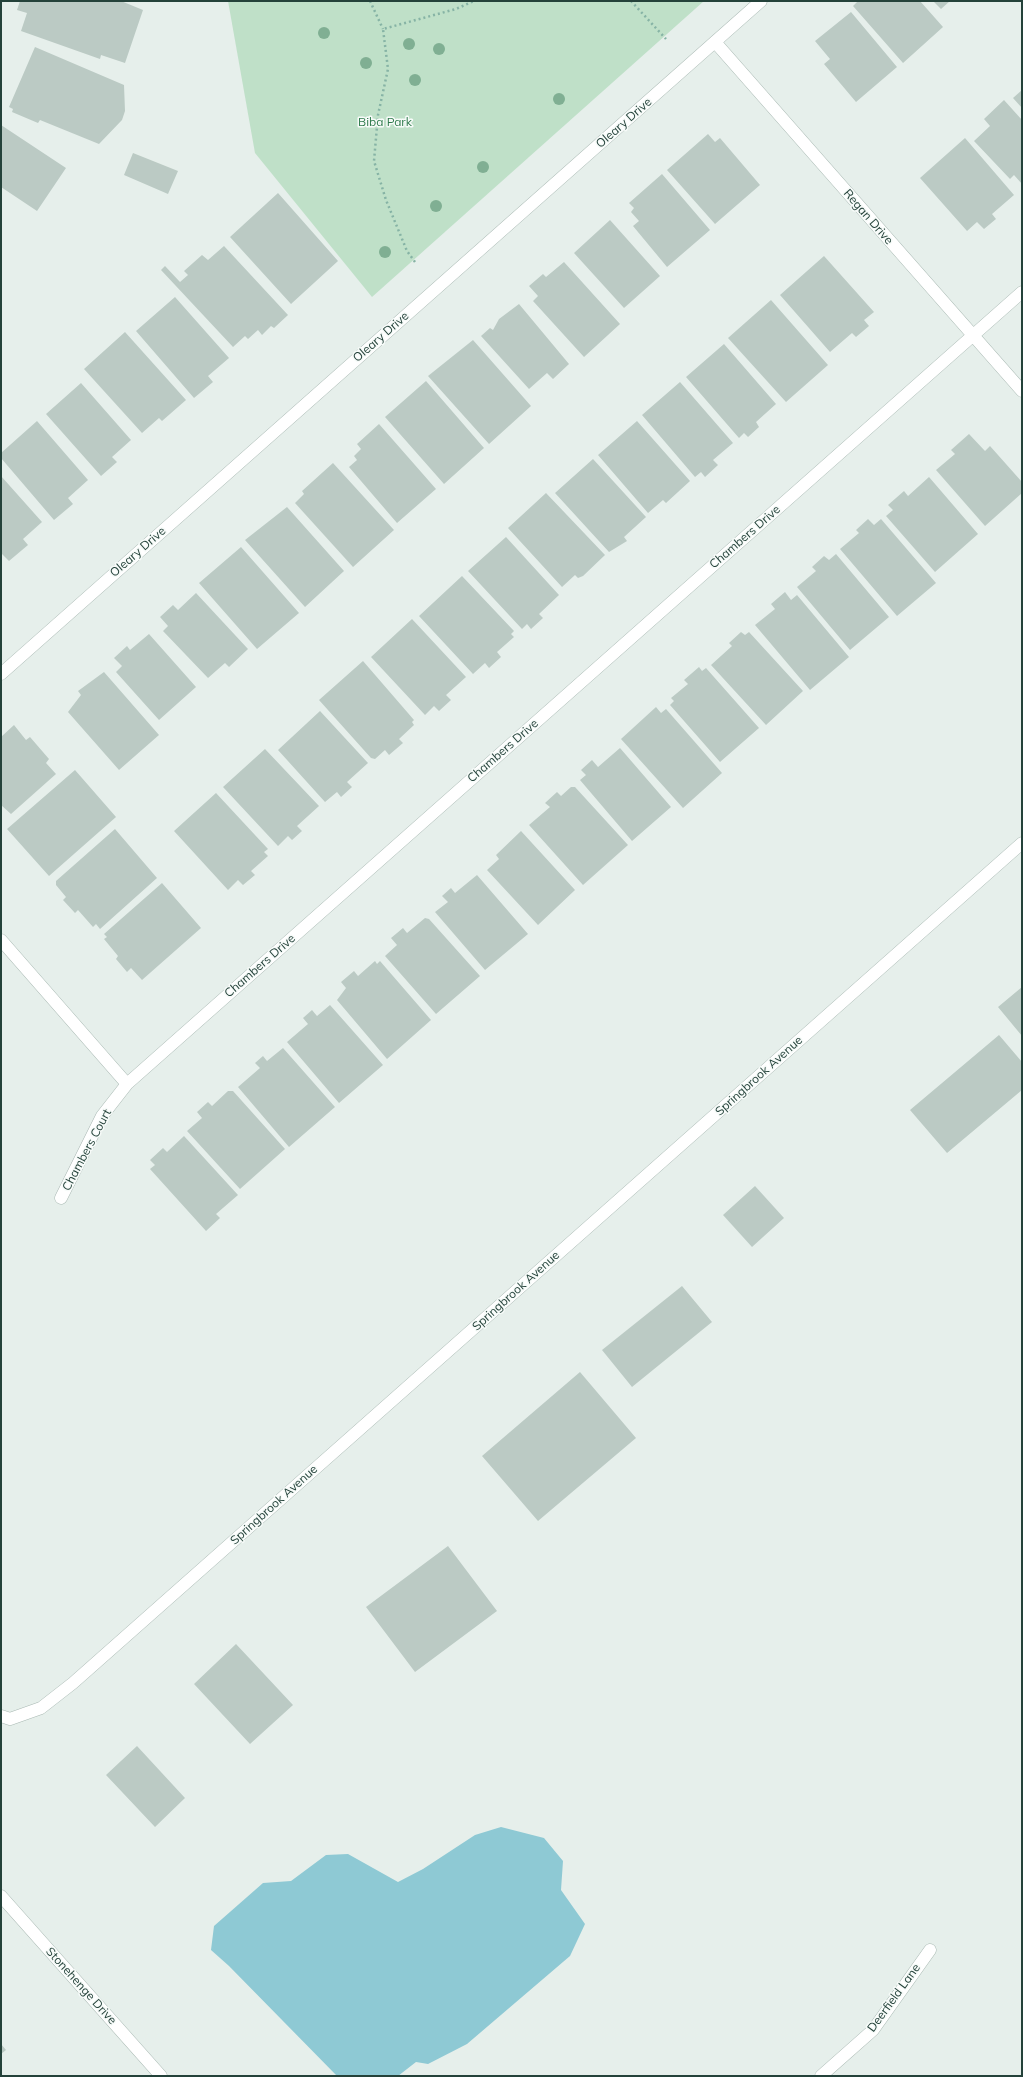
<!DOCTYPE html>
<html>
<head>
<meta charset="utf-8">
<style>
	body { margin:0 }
	#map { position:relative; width:1023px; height:2077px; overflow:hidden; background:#e6efeb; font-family:Mulish,sans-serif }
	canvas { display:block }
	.frame { position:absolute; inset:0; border:2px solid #24423a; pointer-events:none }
</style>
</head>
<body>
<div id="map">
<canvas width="1023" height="2077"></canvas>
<div class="frame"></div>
</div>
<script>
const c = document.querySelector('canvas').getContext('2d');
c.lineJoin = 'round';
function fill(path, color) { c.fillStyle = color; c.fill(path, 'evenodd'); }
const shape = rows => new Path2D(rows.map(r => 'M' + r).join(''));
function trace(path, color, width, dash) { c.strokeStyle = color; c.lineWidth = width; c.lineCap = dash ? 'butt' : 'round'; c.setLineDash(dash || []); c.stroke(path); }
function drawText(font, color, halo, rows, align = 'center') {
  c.font = font + ' Mulish,sans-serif'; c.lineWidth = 3; c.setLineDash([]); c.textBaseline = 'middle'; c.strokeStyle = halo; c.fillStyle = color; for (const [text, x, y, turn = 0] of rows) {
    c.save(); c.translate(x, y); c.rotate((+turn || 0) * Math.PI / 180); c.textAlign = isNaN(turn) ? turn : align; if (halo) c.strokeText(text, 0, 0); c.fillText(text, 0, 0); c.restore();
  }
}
const green = shape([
	[228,1,704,1,372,297,255,153]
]);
const water = shape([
	[501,1827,544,1838,563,1861,561,1890,585,1924,570,1956,467,2044,428,2064,416,2062,398,2076,337,2076,229,1966,211,1950,214,1926,263,1883,291,1881,326,1855,348,1854,398,1882,423,1869,475,1835]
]);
const building = shape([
	[20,1,121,1,143,10,125,63,101,55,100,59,21,31,27,13,17,10],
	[858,1,920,1,943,27,903,63,853,6],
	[933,1,950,1,941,9],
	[851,12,897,67,856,102,824,64,830,59,815,41],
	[35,47,124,85,125,111,122,120,99,144,40,120,38,123,12,112,13,109,9,107],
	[1022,90,1022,108,1013,98],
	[1004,100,1022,120,1022,184,1014,175,1010,179,974,141,990,126,984,119],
	[1,125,66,168,37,211,1,187],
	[708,134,715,142,720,138,760,185,715,224,667,170],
	[965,138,1014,195,992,214,996,219,984,229,977,222,967,231,920,178],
	[133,153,178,171,168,194,124,175],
	[662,174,710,230,667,267,633,226,639,221,631,212,634,208,629,203],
	[278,193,338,261,291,304,230,237],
	[610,220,660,276,624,308,574,253],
	[224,246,288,315,274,328,271,326,262,335,258,330,248,339,245,336,233,347,161,270,165,266,180,282,188,275,184,271,202,255,208,260],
	[824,256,874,312,864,320,869,326,856,337,852,333,830,352,780,295],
	[564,262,620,324,584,357,533,301,538,296,529,286,543,274,546,277],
	[175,297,229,358,208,376,213,382,194,398,136,331],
	[771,300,828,365,786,402,728,338],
	[519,304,569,364,553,379,547,373,529,389,481,336,490,328,493,330,499,319],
	[125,332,186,400,162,421,159,418,142,433,84,369],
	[473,340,531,406,489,444,428,376],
	[724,344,776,404,756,422,759,427,748,437,744,433,739,438,686,377],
	[426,381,484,448,444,484,385,417],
	[680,382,733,443,713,460,718,465,705,477,701,472,695,477,642,415],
	[81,383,131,440,112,457,117,462,101,476,46,414],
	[37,421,88,480,68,498,73,504,54,520,1,458,1,453],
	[637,421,690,481,666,503,663,500,648,513,598,455],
	[379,424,436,489,397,523,349,467,357,460,354,456,361,449,357,444],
	[969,434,985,451,990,446,1022,482,1022,493,985,526,936,470,955,454,951,450],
	[593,459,646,517,624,537,627,541,609,552,555,493],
	[333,463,394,530,353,567,295,503,304,494,302,491],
	[1,476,42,522,23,539,28,545,9,561,1,553],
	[929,477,978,534,935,572,886,516,893,510,888,505,904,491,908,496],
	[546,493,605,555,583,576,578,578,575,575,562,587,508,528],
	[287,507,344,571,305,607,245,540],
	[868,519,874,525,881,519,936,583,897,616,840,549,859,533,856,530],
	[506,537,559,595,539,614,543,618,531,629,527,624,522,629,468,571],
	[241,547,299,613,257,649,199,583],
	[836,554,889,617,850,650,797,587,816,571,812,567,824,556,829,560],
	[462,576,514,631,511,634,514,637,497,652,501,657,489,668,485,663,473,674,419,616],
	[785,592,791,600,797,595,849,657,810,690,755,625,775,609,771,604],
	[196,593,248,649,229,667,225,663,208,678,163,631,168,626,160,617,173,605,178,610],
	[412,619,466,677,446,695,451,700,439,711,434,706,425,715,371,657],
	[741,632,745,635,749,632,803,691,766,725,711,665,732,646,729,643],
	[149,634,196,687,159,720,116,672,122,666,114,658,127,646,130,650],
	[363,661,414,720,412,722,414,725,399,739,403,743,389,755,385,750,375,759,371,758,319,700],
	[699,667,702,671,706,668,759,728,720,762,670,705,674,701,671,698,688,684,684,680],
	[104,672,159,735,119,770,68,712,81,695,78,691],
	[656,707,661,713,666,709,722,773,683,808,621,739],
	[320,711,368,763,347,782,352,787,341,797,337,792,325,802,278,750],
	[14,725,26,740,30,737,49,759,46,763,56,774,11,814,1,805,1,737],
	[620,748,671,807,632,841,580,780,586,775,581,770,592,760,598,767],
	[265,749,319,806,297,826,302,831,292,840,288,836,278,846,223,787],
	[75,770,116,817,49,876,7,829],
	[571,787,575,787,628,845,583,885,529,825,550,807,545,803,557,792,561,796],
	[216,793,268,849,264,852,268,856,251,871,255,875,243,885,238,880,228,890,174,831],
	[115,829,157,878,100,929,96,924,93,927,78,910,75,913,63,900,66,897,56,885,56,881],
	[521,831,575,890,538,925,487,870,499,859,496,855],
	[477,875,528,934,485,970,435,912,448,902,442,896,451,888,455,893],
	[162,883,201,928,142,980,131,968,127,972,116,959,118,956,104,939,107,937,104,934],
	[425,918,429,919,480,976,436,1014,385,956,397,945,391,938,403,928,407,933],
	[375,961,377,964,380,961,431,1020,387,1059,337,1000,346,988,341,982,354,971,358,976],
	[1022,987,1022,1036,998,1007],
	[330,1005,383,1065,339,1103,287,1042,308,1024,303,1018,312,1010,317,1016],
	[999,1035,1022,1062,1022,1090,947,1153,910,1110],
	[283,1048,335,1107,289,1147,238,1087,260,1068,255,1063,263,1056,267,1061],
	[228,1091,233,1091,285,1149,240,1189,187,1131,202,1118,197,1112,208,1102,212,1106],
	[184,1136,238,1195,216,1214,220,1218,206,1231,150,1169,155,1165,150,1160,163,1148,167,1152],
	[755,1186,784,1218,752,1247,723,1215],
	[682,1286,712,1322,632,1387,602,1350],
	[580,1372,636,1438,538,1521,482,1456],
	[448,1546,497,1611,415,1672,366,1607],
	[236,1644,293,1705,250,1744,194,1684],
	[137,1746,185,1798,155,1827,106,1775],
	[1,2044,6,2050,1,2054]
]);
const path = shape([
	[370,1,383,29],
	[631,1,666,39],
	[415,262,407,251,386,200,374,161,378,115,388,69,383,29,456,9,474,1]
]);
const minor = shape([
	[715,42,1022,391],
	[1,674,761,1],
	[1,940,127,1084],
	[61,1198,102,1116,127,1084,1022,292],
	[1,1716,10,1719,41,1708,73,1683,1022,843],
	[821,2076,873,2030,930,1950]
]);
const tertiary = shape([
	[1,1896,161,2076]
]);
const trees = [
	[324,33],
	[409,44],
	[439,49],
	[366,63],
	[415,80],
	[559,99],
	[483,167],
	[436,206],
	[385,252]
];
const parkNames = [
	["Biba Park",385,122]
];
const streetNames = [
	["Oleary Drive",624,123,-41],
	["Regan Drive",868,217,49],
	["Oleary Drive",381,337,-41],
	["Chambers Drive",745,537,-41],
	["Oleary Drive",138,552,-41],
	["Chambers Drive",503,751,-41],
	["Chambers Drive",260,966,-41],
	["Springbrook Avenue",759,1076,-42],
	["Chambers Court",87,1150,-62],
	["Springbrook Avenue",516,1291,-42],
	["Springbrook Avenue",274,1505,-42],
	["Stonehenge Drive",81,1986,48],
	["Deerfield Lane",894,1998,-54]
];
fill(green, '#bfe0c8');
fill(water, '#8ec9d4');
fill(building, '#bbcac4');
trace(minor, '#a8b8b2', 13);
trace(tertiary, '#a8b8b2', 13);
trace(path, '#86b3a5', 2.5, [2, 3]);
trace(minor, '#fff', 12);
trace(tertiary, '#fff', 12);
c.fillStyle = '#80af93';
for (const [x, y] of trees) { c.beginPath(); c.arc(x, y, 6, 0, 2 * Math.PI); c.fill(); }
drawText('12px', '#2d7a4b', '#f7fbf9', parkNames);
drawText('12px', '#24423a', '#f7fbf9', streetNames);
</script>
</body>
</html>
